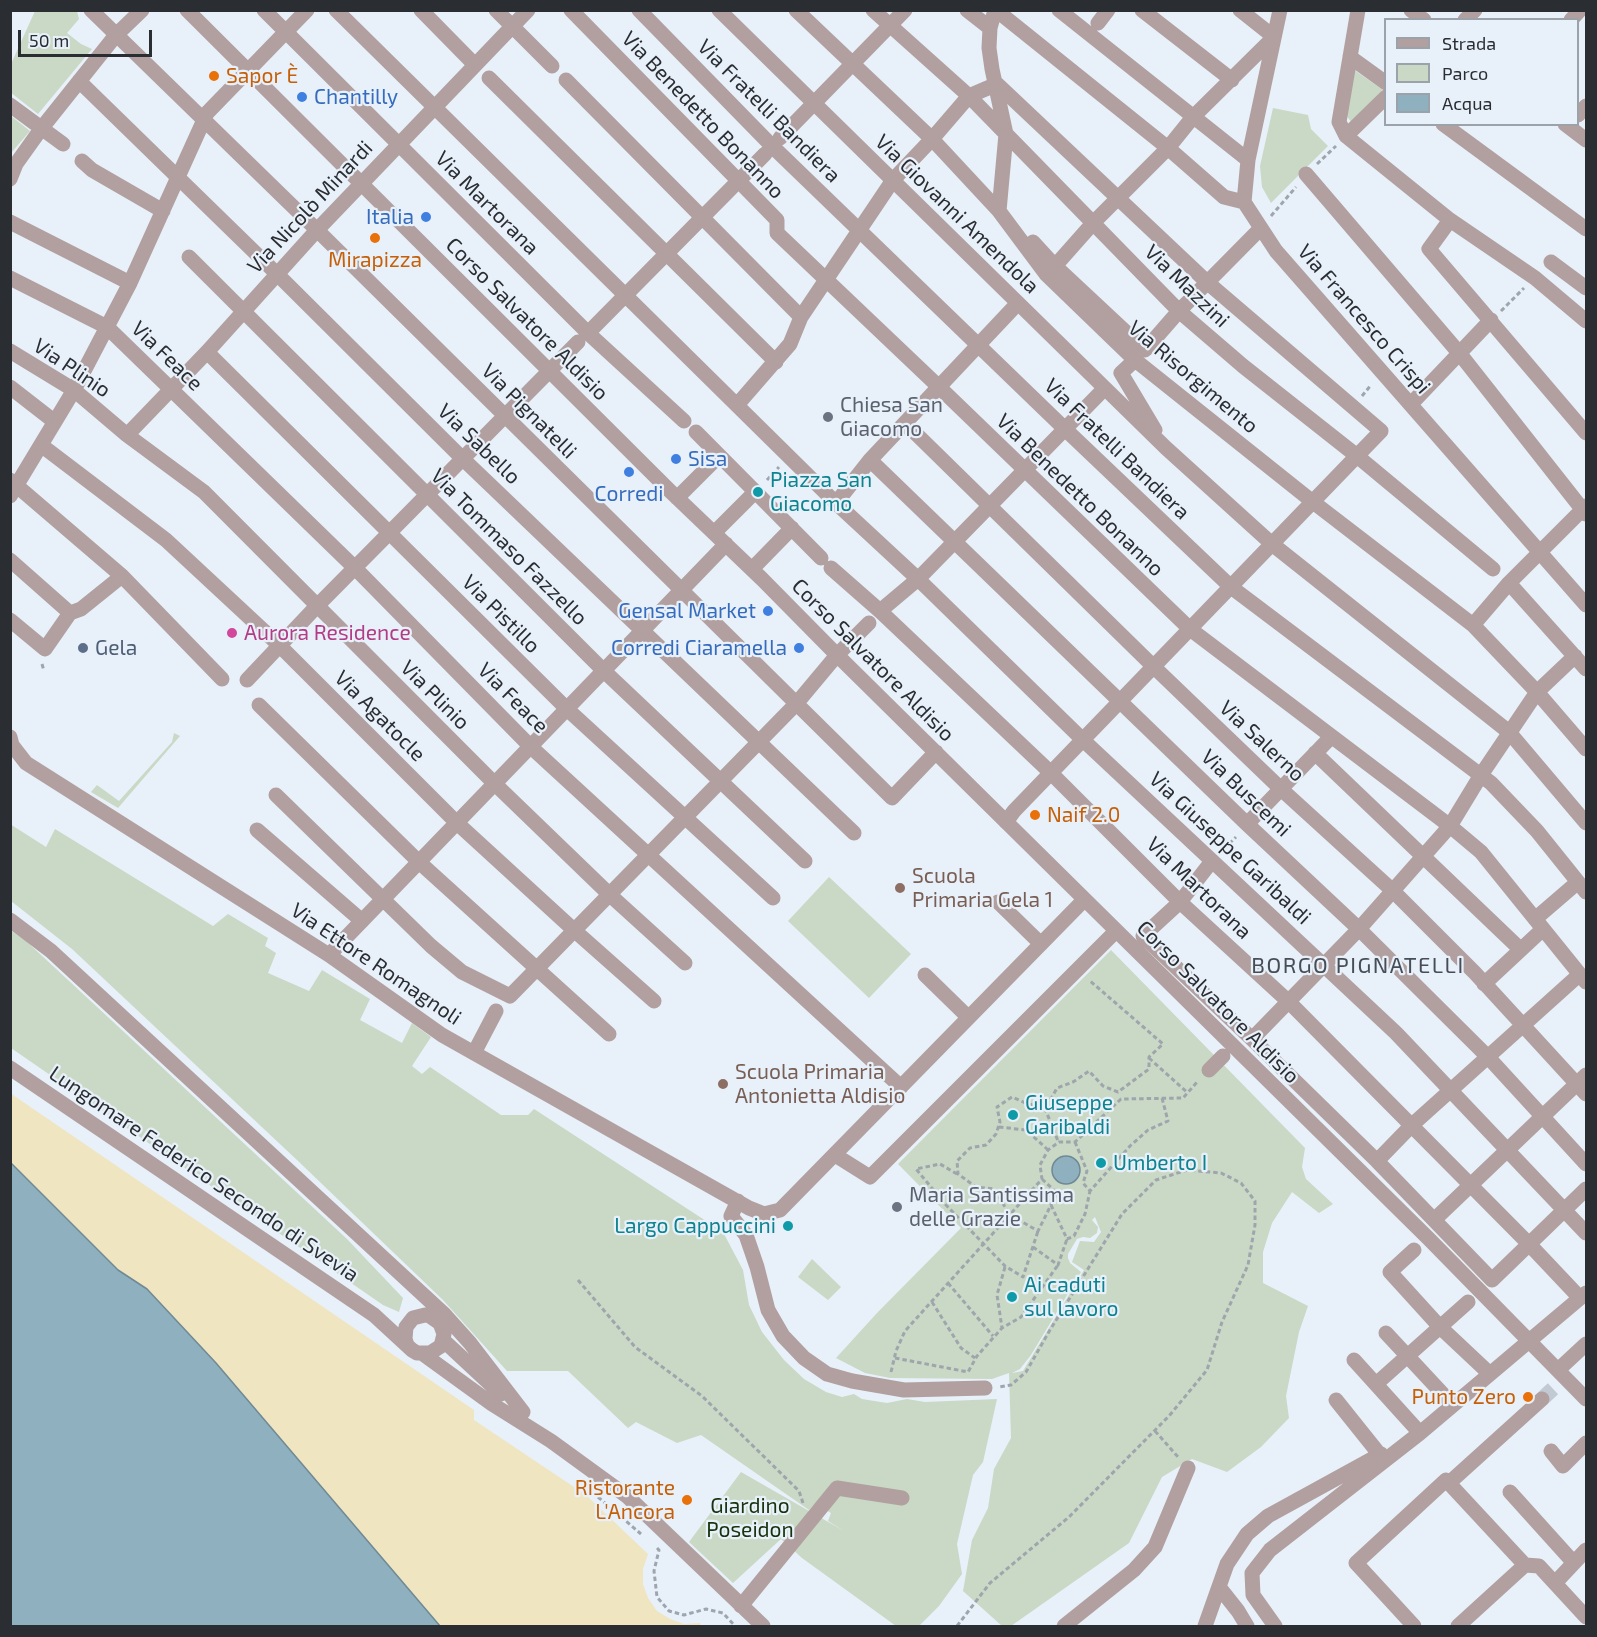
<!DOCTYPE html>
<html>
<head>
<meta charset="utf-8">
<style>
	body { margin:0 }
	#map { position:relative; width:1597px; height:1637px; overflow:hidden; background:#e8f0fa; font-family:"Exo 2",sans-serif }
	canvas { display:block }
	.frame { position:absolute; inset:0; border:12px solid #2a2d31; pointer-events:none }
	.legend { position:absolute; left:1384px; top:18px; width:195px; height:108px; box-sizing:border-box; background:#e8f0fa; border:2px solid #9ca2aa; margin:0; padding:8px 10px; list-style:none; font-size:18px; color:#2a2d31 }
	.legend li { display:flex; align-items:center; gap:12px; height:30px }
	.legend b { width:30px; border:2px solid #9ca2aa }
	.scale { position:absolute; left:18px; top:30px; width:134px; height:27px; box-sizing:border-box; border:3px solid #2a2d31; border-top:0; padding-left:8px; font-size:18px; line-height:21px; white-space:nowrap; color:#2a2d31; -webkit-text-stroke:4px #e8f0fa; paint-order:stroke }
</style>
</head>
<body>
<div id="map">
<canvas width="1597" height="1637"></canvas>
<div class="frame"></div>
<ul class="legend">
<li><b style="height:8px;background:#b1a09f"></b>Strada</li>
<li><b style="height:16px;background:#c9d9c5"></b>Parco</li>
<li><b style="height:16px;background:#8eb0bf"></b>Acqua</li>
</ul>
<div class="scale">50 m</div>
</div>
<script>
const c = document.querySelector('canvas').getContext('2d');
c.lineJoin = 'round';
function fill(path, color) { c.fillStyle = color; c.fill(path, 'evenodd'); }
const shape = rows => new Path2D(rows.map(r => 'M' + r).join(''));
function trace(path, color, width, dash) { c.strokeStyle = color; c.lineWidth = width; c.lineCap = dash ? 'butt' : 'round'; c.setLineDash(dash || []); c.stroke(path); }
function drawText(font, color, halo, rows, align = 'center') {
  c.font = font + ' "Exo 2",sans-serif'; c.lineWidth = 4.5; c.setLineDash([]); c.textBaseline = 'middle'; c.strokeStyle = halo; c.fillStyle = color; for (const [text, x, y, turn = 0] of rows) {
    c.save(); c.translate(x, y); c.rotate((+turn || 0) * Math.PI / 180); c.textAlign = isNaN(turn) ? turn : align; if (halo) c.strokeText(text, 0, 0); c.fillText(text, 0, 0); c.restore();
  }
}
const green = shape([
	[35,11,77,11,79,19,67,33,81,44,92,49,38,114,10,92,11,64],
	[1353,69,1383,90,1352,123,1345,114],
	[1273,108,1308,115,1311,129,1328,146,1271,203,1262,187,1260,166],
	[11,116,30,131,11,153],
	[174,733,180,736,118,808,91,792,97,785,119,801,172,742],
	[10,824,46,847,55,829,213,926,228,914,268,938,265,946,276,953,268,973,309,991,322,970,370,999,360,1020,402,1043,412,1023,431,1037,412,1066,422,1074,430,1067,501,1115,528,1115,534,1109,723,1232,743,1270,749,1305,762,1332,784,1360,804,1379,826,1392,842,1397,854,1394,862,1399,887,1403,907,1399,925,1402,997,1399,983,1462,973,1475,957,1544,962,1574,939,1606,919,1626,896,1626,802,1558,781,1539,733,1583,689,1542,741,1472,844,1531,828,1521,831,1513,815,1504,809,1510,701,1435,677,1443,636,1422,628,1428,568,1371,507,1371,443,1300,297,1160,72,949,11,901],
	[829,877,911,954,869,998,788,921],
	[10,930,26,941,347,1239,403,1298,399,1312,383,1305,11,1048],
	[1111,950,1305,1148,1302,1167,1306,1179,1333,1204,1319,1213,1292,1192,1272,1223,1263,1252,1263,1283,1308,1306,1299,1332,1286,1396,1289,1418,1261,1447,1227,1472,1192,1459,1162,1477,1129,1543,1011,1626,1002,1626,963,1591,972,1540,988,1508,994,1469,1011,1438,1009,1373,992,1379,890,1378,865,1373,836,1358,877,1313,961,1228,898,1164],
	[1095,1217,1101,1232,1094,1242,1080,1241,1072,1262,1084,1270,1023,1371,1012,1373,1020,1369,1031,1355,1081,1272,1070,1263,1068,1258,1068,1254,1077,1239,1083,1237,1090,1238,1097,1233,1098,1227,1092,1220],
	[812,1259,841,1287,828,1300,798,1277]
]);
const sand = shape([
	[10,1093,474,1410,474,1420,586,1495,648,1554,643,1569,643,1584,648,1598,657,1611,670,1619,684,1624,700,1623,701,1626,440,1626,216,1363,147,1289,118,1270,11,1163]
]);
const water = shape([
	'1052 1170a14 14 0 1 1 28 0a14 14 0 1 1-28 0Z',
	[11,1163,118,1270,147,1289,216,1363,440,1626,11,1626,11,1163]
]);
const minorTunnel = shape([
	[1542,1399,1557,1385]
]);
const path = shape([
	[1317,164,1336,146],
	[1271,216,1296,187],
	[1501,311,1524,288],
	[1362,396,1371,385],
	[767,480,779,467],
	[42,664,44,671],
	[1224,849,1236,837],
	[1149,1058,1188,1093],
	[1042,1101,1058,1141],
	[999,1127,1026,1130,1047,1149],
	[1075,1142,1087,1171,1083,1183,1090,1191,1130,1146,1148,1130,1168,1121,1162,1098],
	[957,1174,940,1164,916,1169,946,1205,1005,1266,1023,1277,1038,1231],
	[1042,1179,1057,1193,1038,1231,1010,1215,994,1189,976,1187,958,1174,957,1161,970,1148,986,1145,996,1134,1000,1122,997,1107,1012,1097,1030,1105,1051,1099,1057,1088,1073,1082,1089,1071,1103,1086,1118,1092,1149,1069,1149,1057,1163,1044,1089,980],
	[1051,1205,1067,1239,1074,1236,1085,1214,1090,1191],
	[1033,1247,1058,1265,1067,1239],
	[1005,1267,997,1295,1002,1328,1021,1317,1058,1265],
	[578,1280,635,1347,702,1396,799,1491,803,1503],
	[948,1283,993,1336],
	[932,1302,961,1348,975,1358],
	[895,1358,968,1372,977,1356,1002,1328],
	[891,1372,896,1351,905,1331,1042,1179,1040,1165,1048,1150,1059,1142,1075,1142,1121,1099,1183,1098,1198,1081],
	[1155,1431,1178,1457],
	[598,1497,641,1534],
	[657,1548,659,1550,654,1571,657,1597,669,1611,684,1615,706,1609,723,1613,735,1626],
	[957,1626,990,1583,1069,1517,1169,1416,1207,1370,1222,1322,1248,1265,1255,1225,1255,1201,1241,1183,1221,1173,1187,1170,1156,1180,1122,1214,1050,1330,1026,1372,1011,1385,999,1387]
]);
const minor = shape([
	[91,10,317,230,892,798,936,752],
	[187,10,671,492,762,579,837,655,1428,1238,1586,1399],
	[264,10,588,333,684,421],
	[336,10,836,503,918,579,1083,740,1396,1033,1586,1233],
	[421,10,475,65],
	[496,10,552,66],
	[571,10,777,220,777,233,939,387,1190,629,1450,826,1481,852,1586,982],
	[639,10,772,146,1065,429,1231,587,1491,783,1537,831,1586,892],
	[719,10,1166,448,1272,544,1509,732,1586,823],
	[796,10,932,139,999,211,1046,274,1135,360,1313,502,1473,625,1537,692,1586,749],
	[873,10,969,96,1179,311,1243,366,1357,456,1493,569],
	[967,10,990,28],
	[995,10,990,28,989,48,992,69,1006,134,999,211],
	[996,10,1168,148,1224,197,1244,202],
	[1059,10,1248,160],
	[1142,10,1232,80],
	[1280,10,1248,160,1244,202,1276,251,1586,605],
	[1358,10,1339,122,1346,136,1450,220,1535,278,1586,321],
	[1411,10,1424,20],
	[1465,20,1475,10],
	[1571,20,1580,10],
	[1098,23,1108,10],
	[1350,57,1386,83],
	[489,78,776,362],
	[566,80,801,317],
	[79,81,276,273,463,459,854,833],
	[10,105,63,144],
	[1578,115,1586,106],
	[1443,124,1586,229],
	[1565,124,1586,140],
	[1346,136,1386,97],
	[780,138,905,10],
	[82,161,92,170,163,211],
	[1306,174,1460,354,1586,514],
	[10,179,16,164,41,129,116,35,142,10],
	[1450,220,1429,249,1586,433],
	[10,222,130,283],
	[1033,242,1055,266,1145,350,1179,311,1261,228],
	[189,257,604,671,805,861],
	[1551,262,1586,288],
	[1055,266,1094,222,1168,148,1193,117,1274,37,1240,10],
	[10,278,107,327,355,568,531,747,901,1087],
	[588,333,765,154],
	[10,351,74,390,127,435,204,492,495,784,610,895,685,963],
	[207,352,567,709,773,898],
	[1135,360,1121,373,1155,430],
	[10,387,55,422],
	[1411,404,1491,320],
	[737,405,790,344,801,317,893,180,932,139,969,96,997,84,1208,283,1381,431,1014,811,1006,822],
	[905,423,1154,667,1281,789,1393,891,1475,973,1586,1094],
	[696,432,821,558],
	[127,435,207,352,317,230,528,10],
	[41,445,166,540,279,645,457,823,575,931,654,1001],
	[870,460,1247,824,1359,929,1488,1057,1586,1164],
	[10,480,122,576,222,679],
	[10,496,74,390,130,283,207,113,307,10],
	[677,498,719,456],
	[836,503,870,460,1018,303],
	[714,533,755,492],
	[10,560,70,613,81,609,122,576],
	[831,568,880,611,1051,773,1180,902,1289,1002,1529,1244,1580,1298],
	[752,569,792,528],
	[1509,583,1586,669],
	[880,611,918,579,1104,389],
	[10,620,45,649,70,613],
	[1473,625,1509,583,1586,506],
	[247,680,316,607,578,342],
	[259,705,419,862,609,1034],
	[10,737,12,745,26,763,329,955,442,1035,749,1208,764,1214,780,1210,1084,900],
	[1315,753,1520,949],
	[276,795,431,946,462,972,510,996,796,704,837,655,869,623],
	[1247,824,1331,737],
	[257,830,362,921],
	[1212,861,1180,902,1143,936,1252,1039,1377,1161,1492,1280,1586,1189],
	[998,902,1041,944],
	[1535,919,1578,882],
	[10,920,51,951,444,1314,470,1343,523,1412],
	[329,955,726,544],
	[925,975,968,1017],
	[1484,984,1543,929],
	[1252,1039,1359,929,1450,826,1481,775,1537,692,1575,656],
	[474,1053,496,1011],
	[10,1068,374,1315,412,1350,417,1353,430,1353,441,1346,444,1334,440,1323,430,1316,425,1315,413,1318,406,1327,405,1339,407,1345],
	[1209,1070,1223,1056],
	[835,1155,870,1177,1116,931],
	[1377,1161,1412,1125,1580,974],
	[738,1201,731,1216,746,1235,757,1267,768,1310,783,1336,804,1358,827,1374,852,1381,904,1390,985,1388],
	[1434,1220,1586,1075],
	[1414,1250,1390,1272,1440,1327,1490,1374],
	[1386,1333,1453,1405],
	[443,1340,501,1394],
	[423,1354,492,1404,551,1441,628,1497,763,1626],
	[1354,1360,1420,1433],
	[1558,1370,1586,1344],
	[1376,1384,1468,1302],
	[1336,1400,1380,1455],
	[1551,1451,1563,1466,1586,1443],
	[1449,1483,1542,1399],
	[1510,1492,1574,1563],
	[1525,1565,1539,1566,1586,1617],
	[1555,1583,1586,1550],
	[1219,1587,1238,1611,1247,1626],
	[741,1606,837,1488,902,1498],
	[1064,1626,1134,1570,1155,1547,1188,1468],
	[1205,1626,1227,1564,1247,1534,1268,1516,1381,1454],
	[1275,1626,1253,1595,1252,1573,1270,1550,1420,1433,1586,1293],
	[1414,1626,1356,1563,1446,1480,1525,1565,1458,1626]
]);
const markers = [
	[214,76,6,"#e8710a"],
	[302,97,6,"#3f7fe0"],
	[426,217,6,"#3f7fe0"],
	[375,238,6,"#e8710a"],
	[828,417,6,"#6b7280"],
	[676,459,6,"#3f7fe0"],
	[629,472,6,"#3f7fe0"],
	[758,492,6,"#0f9aa8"],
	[768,611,6,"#3f7fe0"],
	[232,633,6,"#d1479c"],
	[83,648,6,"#5c6f8a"],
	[799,648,6,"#3f7fe0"],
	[1035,815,6,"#e8710a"],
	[900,888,6,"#8d6e63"],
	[723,1084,6,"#8d6e63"],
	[1013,1115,6,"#0f9aa8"],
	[1101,1163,6,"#0f9aa8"],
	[897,1207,6,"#6b7280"],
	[788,1226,6,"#0f9aa8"],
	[1012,1297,6,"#0f9aa8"],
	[1528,1397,6,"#e8710a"],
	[687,1500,6,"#e8710a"]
];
const foodNames = [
	["Sapor È",226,76],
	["Mirapizza",375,260,"center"],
	["Naif 2.0",1047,815],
	["Punto Zero",1516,1397,"right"],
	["Ristorante",675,1488,"right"],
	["L'Ancora",675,1512,"right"]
];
const shopNames = [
	["Chantilly",314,97,"left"],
	["Italia",414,217],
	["Sisa",688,459,"left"],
	["Corredi",629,494,"center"],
	["Gensal Market",756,611],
	["Corredi Ciaramella",787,648]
];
const streetNames = [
	["Via Fratelli Bandiera",769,111,45],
	["Via Benedetto Bonanno",703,115,46],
	["Via Martorana",487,203,45],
	["Via Nicolò Minardi",310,207,-47],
	["Via Giovanni Amendola",957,214,44],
	["Via Mazzini",1187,286,44],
	["Corso Salvatore Aldisio",527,319,45],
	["Via Francesco Crispi",1364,319,49],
	["Via Feace",167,356,44],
	["Via Plinio",72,368,34],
	["Via Risorgimento",1193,377,40],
	["Via Pignatelli",529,411,45],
	["Via Sabello",479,444,44],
	["Via Fratelli Bandiera",1117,449,44],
	["Via Benedetto Bonanno",1080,495,44],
	["Via Tommaso Fazzello",509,547,45],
	["Via Pistillo",501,614,45],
	["Corso Salvatore Aldisio",873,660,45],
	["Via Plinio",435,695,45],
	["Via Feace",513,698,45],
	["Via Agatocle",380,716,45],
	["Via Salerno",1262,741,43],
	["Via Buscemi",1246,793,44],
	["Via Giuseppe Garibaldi",1230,848,43],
	["Via Martorana",1199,888,44],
	["Via Ettore Romagnoli",376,964,34],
	["Corso Salvatore Aldisio",1218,1002,45],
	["Lungomare Federico Secondo di Svevia",204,1174,34]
];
const worshipNames = [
	["Chiesa San",840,405],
	["Giacomo",840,429],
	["Maria Santissima",909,1195],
	["delle Grazie",909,1219]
];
const cultureNames = [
	["Piazza San",770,480],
	["Giacomo",770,504],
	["Giuseppe",1025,1103],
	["Garibaldi",1025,1127],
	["Umberto I",1113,1163],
	["Largo Cappuccini",776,1226,"right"],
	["Ai caduti",1024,1285],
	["sul lavoro",1024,1309]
];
const hotelNames = [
	["Aurora Residence",244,633]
];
const serviceNames = [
	["Gela",95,648]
];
const educationNames = [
	["Scuola",912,876],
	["Primaria Gela 1",912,900],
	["Scuola Primaria",735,1072],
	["Antonietta Aldisio",735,1096]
];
const parkNames = [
	["Giardino",750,1506],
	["Poseidon",750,1530]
];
const neighbourhoodNames = [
	["BORGO PIGNATELLI",1358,966]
];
fill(green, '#c9d9c5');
fill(sand, '#efe5c0');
fill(water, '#8eb0bf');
trace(water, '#708994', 1.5);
trace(minorTunnel, '#c2c9d2', 15, [15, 8]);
trace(path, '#9fa5ac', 3, [4.5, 3]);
trace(minor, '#b1a09f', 15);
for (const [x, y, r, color] of markers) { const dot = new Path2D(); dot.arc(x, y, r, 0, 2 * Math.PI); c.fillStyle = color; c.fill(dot); trace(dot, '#e8f0fa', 2); }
drawText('21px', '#c56008', '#e8f0fa', foodNames, 'left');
drawText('21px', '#366cbe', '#e8f0fa', shopNames, 'right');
drawText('21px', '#2a2d31', '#e8f0fa', streetNames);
drawText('21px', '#5b616d', '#e8f0fa', worshipNames, 'left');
drawText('21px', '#0d838f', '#e8f0fa', cultureNames, 'left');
drawText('21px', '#b23c85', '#e8f0fa', hotelNames, 'left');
drawText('21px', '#4e5e75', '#e8f0fa', serviceNames, 'left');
drawText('21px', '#785e54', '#e8f0fa', educationNames, 'left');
drawText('21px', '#16330b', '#e8f0fa', parkNames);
c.letterSpacing = '1.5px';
drawText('22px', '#474d56', '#e8f0fa', neighbourhoodNames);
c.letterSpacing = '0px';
</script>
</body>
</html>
